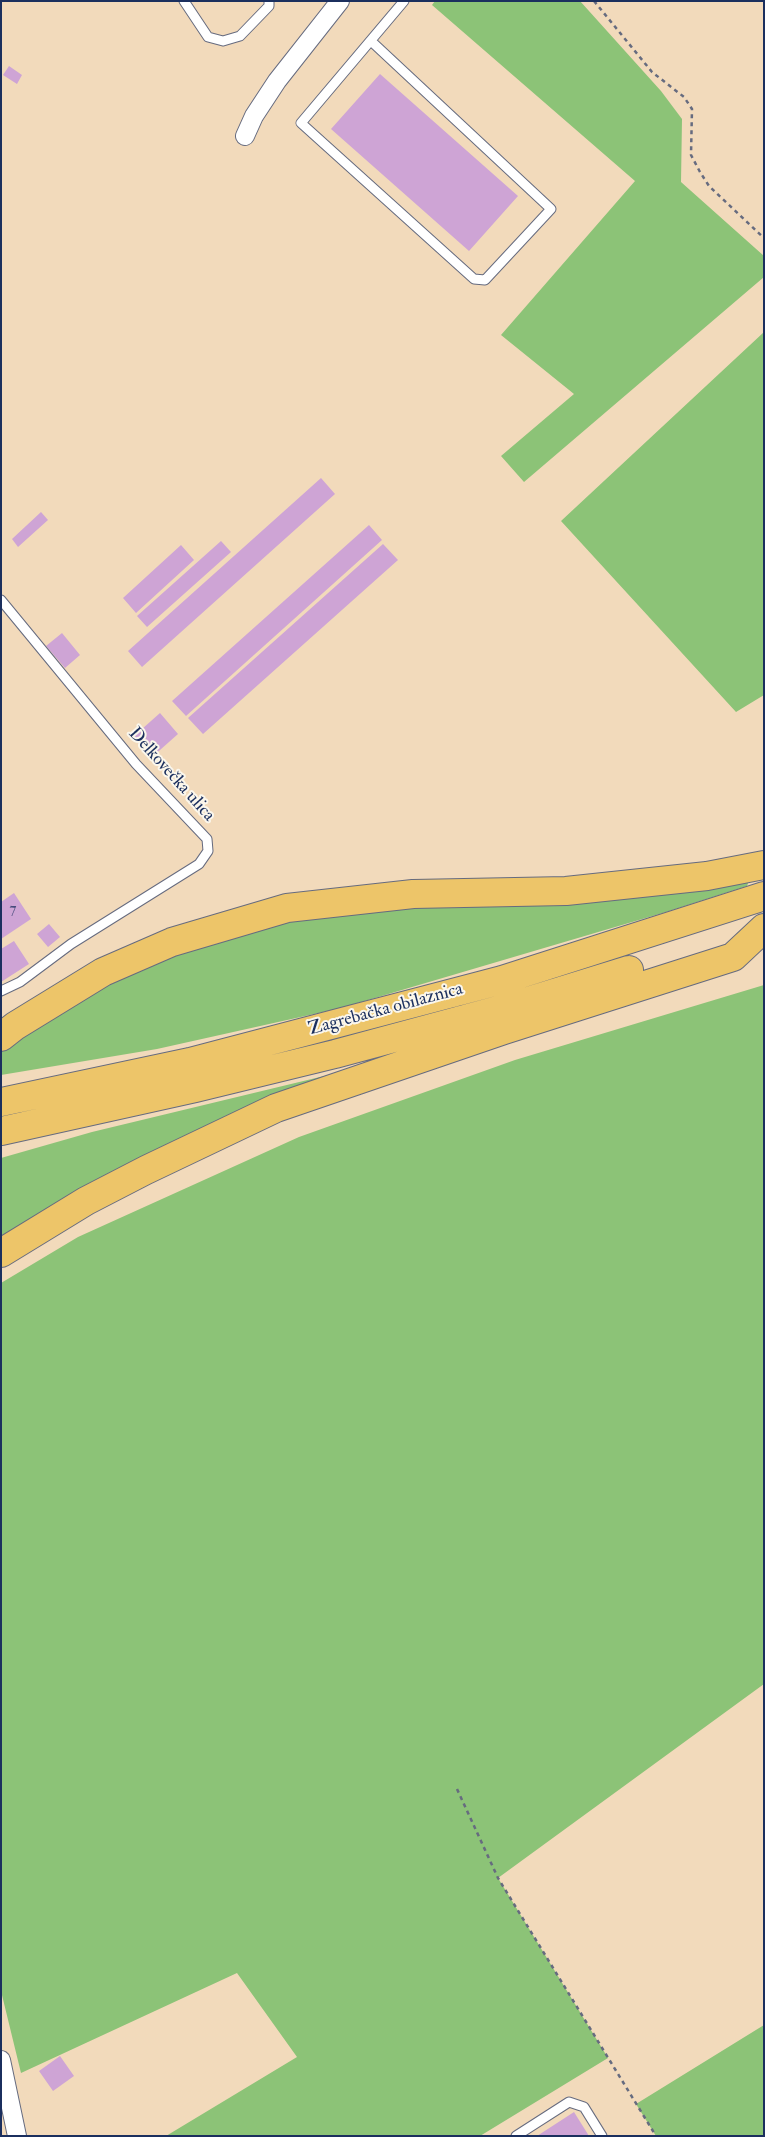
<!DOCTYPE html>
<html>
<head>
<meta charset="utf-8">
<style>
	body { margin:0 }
	#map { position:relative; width:765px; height:2137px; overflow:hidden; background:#f2dabb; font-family:"IM FELL Double Pica",serif }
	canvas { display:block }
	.frame { position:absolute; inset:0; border:2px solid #1b2f5e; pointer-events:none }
</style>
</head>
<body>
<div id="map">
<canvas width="765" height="2137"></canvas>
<div class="frame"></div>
</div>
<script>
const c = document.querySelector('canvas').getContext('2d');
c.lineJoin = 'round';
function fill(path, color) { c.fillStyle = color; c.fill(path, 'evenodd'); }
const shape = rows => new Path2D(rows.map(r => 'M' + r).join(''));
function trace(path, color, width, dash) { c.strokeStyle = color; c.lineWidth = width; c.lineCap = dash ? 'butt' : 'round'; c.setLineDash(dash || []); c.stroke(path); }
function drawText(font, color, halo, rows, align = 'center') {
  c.font = font + ' "IM FELL Double Pica",serif'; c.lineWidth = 4; c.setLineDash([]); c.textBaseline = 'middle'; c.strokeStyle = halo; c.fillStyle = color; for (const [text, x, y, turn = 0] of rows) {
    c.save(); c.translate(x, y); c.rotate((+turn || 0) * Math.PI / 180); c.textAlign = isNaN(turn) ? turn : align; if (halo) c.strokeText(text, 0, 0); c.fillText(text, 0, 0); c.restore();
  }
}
const green = shape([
	[435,1,580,1,661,91,682,119,681,182,764,256,764,277,524,482,501,456,574,394,501,335,635,181,432,5],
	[764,332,764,695,736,712,561,521],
	[749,881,747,886,666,912,341,1008,157,1049,1,1075,1,1051,12,1043,137,967,294,917],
	[764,985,764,1684,498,1878,608,2058,480,2136,166,2136,297,2057,237,1973,21,2073,1,1991,1,1283,78,1237,299,1137,515,1060],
	[349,1070,1,1242,1,1158,92,1132],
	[764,2025,764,2136,656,2136,636,2104]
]);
const building = shape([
	[9,66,22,75,17,84,3,75],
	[380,74,518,196,469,251,331,129],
	[321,478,335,494,142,667,128,651],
	[41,512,48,520,18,547,12,539],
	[369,525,382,540,186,716,172,701],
	[221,541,231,552,147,627,137,616],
	[383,544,398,560,203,734,188,718],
	[181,545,194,560,136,613,123,598],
	[62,633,80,655,65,668,46,646],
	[160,713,178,734,151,758,133,737],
	[14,893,31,919,1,939,1,902],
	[49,924,60,937,48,947,37,934],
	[14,941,29,964,1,982,1,949],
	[60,2056,74,2076,53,2091,39,2071],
	[574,2112,589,2136,537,2136]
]);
const path = shape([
	[594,1,652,72,684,97,692,109,691,155,700,172,709,186,764,238],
	[457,1789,498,1878,656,2136]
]);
const service = shape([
	[184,1,208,37,223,41,240,36,269,6,269,1],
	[371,41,551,209,485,280,474,279,301,123,404,1],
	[1,600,136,764,207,839,208,851,199,864,71,944,20,982,1,991],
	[516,2136,569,2102,584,2107,602,2136]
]);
const minor = shape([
	[245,136,254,116,277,81,340,1],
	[1,2060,17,2136]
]);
const motorway = shape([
	[1,1037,15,1026,103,972,172,942,287,908,413,894,566,891,707,876,764,865],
	[1,1102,190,1062,502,980,764,896],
	[1,1131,195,1088,335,1054,509,1007,629,970],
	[1,1253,86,1201,146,1170,276,1108,504,1030,733,957,764,928]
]);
const numberNames = [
	["7",13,910]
];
const streetNames = [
	["Delkovečka ulica",171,775,48],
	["Zagrebačka obilaznica",386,1010,-15]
];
fill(green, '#8cc377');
fill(building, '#cea4d5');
trace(service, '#666b7f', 11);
trace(minor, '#666b7f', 20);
trace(motorway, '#666b7f', 30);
trace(path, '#666b7f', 2.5, [4, 4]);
trace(service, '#fff', 9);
trace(minor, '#fff', 18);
trace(motorway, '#edc569', 28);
drawText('15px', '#484c7c', null, numberNames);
drawText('18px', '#1b2f5e', '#fbf7ec', streetNames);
</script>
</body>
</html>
